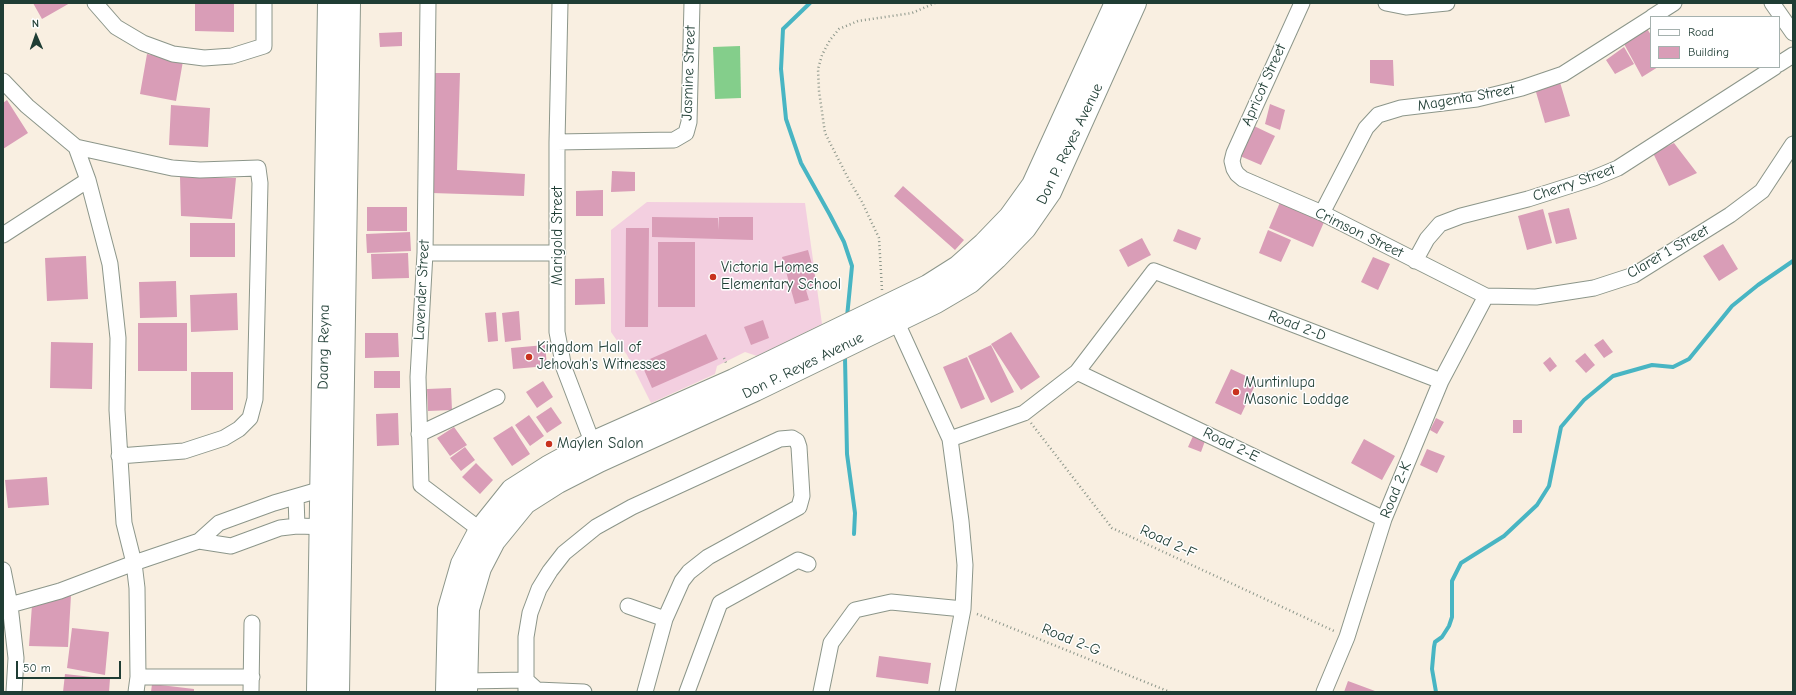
<!DOCTYPE html>
<html>
<head>
<meta charset="utf-8">
<style>
	body { margin:0 }
	#map { position:relative; width:1796px; height:695px; overflow:hidden; background:#f9efe1; font-family:"Comic Neue",sans-serif }
	canvas { display:block }
	.frame { position:absolute; inset:0; border:4px solid #1f3d34; pointer-events:none }
	.legend { position:absolute; left:1650px; top:16px; width:130px; height:52px; box-sizing:border-box; background:#fff; border:1px solid #a5b1ae; margin:0; padding:5px 7px; list-style:none; font-size:12px; color:#1f3d34 }
	.legend li { display:flex; align-items:center; gap:8px; height:20px }
	.legend b { width:20px; border:1px solid #a5b1ae }
	.north { position:absolute; left:16px; top:16px; width:40px; height:40px; -webkit-text-stroke:3px #fff; paint-order:stroke; rotate:358deg; font-size:11px; font-weight:700; line-height:16px; text-align:center; color:#1f3d34 }
	.north::after { content:''; display:block; margin:auto; width:14px; height:18px; background:#1f3d34; clip-path:polygon(50% 0,100% 100%,50% 72%,0 100%) }
	.scale { position:absolute; left:16px; top:661px; width:105px; height:18px; box-sizing:border-box; border:2px solid #1f3d34; border-top:0; padding-left:5px; font-size:12px; line-height:14px; white-space:nowrap; color:#1f3d34; -webkit-text-stroke:3px #fff; paint-order:stroke }
</style>
</head>
<body>
<div id="map">
<canvas width="1796" height="695"></canvas>
<div class="frame"></div>
<ul class="legend">
<li><b style="height:5px;background:#fff"></b>Road</li>
<li><b style="height:11px;background:#d99db7"></b>Building</li>
</ul>
<div class="north">N</div>
<div class="scale">50 m</div>
</div>
<script>
const c = document.querySelector('canvas').getContext('2d');
c.lineJoin = 'round';
function fill(path, color) { c.fillStyle = color; c.fill(path, 'evenodd'); }
const shape = rows => new Path2D(rows.map(r => 'M' + r).join(''));
function trace(path, color, width, dash) { c.strokeStyle = color; c.lineWidth = width; c.lineCap = dash ? 'butt' : 'round'; c.setLineDash(dash || []); c.stroke(path); }
function drawText(font, color, halo, rows, align = 'center') {
  c.font = font + ' "Comic Neue",sans-serif'; c.lineWidth = 3; c.setLineDash([]); c.textBaseline = 'middle'; c.strokeStyle = halo; c.fillStyle = color; for (const [text, x, y, turn = 0] of rows) {
    c.save(); c.translate(x, y); c.rotate((+turn || 0) * Math.PI / 180); c.textAlign = isNaN(turn) ? turn : align; if (halo) c.strokeText(text, 0, 0); c.fillText(text, 0, 0); c.restore();
  }
}
const built = shape([
	[647,202,805,203,822,324,757,356,745,352,717,366,715,374,651,403,627,355,611,332,611,230]
]);
const green = shape([
	[740,46,741,98,715,99,713,47]
]);
const stream = shape([
	[810,3,783,29,781,69,786,119,801,163,830,215,844,242,852,266,847,317],
	[845,358,847,454,855,513,854,534],
	[1436,692,1432,669,1434,647,1435,642,1442,637,1449,626,1452,617,1452,581,1461,563,1504,536,1537,505,1549,486,1561,427,1584,400,1613,376,1652,365,1673,367,1689,359,1732,306,1758,285,1793,261]
]);
const building = shape([
	[33,3,70,3,42,19],
	[195,3,234,3,234,32,195,31],
	[1646,27,1651,35,1651,67,1658,67,1642,77,1623,42],
	[402,32,402,46,380,47,379,33],
	[1624,47,1634,64,1615,74,1606,60],
	[147,54,183,61,176,101,140,94],
	[1370,60,1393,60,1394,86,1370,83],
	[434,73,460,73,457,170,525,174,524,196,432,193],
	[1559,79,1570,116,1545,123,1536,92],
	[7,100,28,133,3,149,3,103],
	[1270,104,1285,110,1280,130,1265,124],
	[171,105,210,108,208,147,169,145],
	[1254,126,1275,136,1261,165,1240,156],
	[1674,143,1697,173,1669,186,1653,153],
	[612,171,635,172,635,191,611,192],
	[180,177,236,178,232,219,181,216],
	[903,186,964,240,955,250,894,196],
	[603,190,603,216,576,216,576,191],
	[1281,200,1325,220,1313,247,1269,228],
	[367,207,407,207,407,231,367,231],
	[1569,208,1577,239,1556,244,1548,213],
	[1543,209,1552,243,1527,250,1518,216],
	[652,217,718,218,719,230,719,217,753,217,753,240,652,237],
	[190,223,235,223,235,257,190,257],
	[626,228,649,228,648,327,625,327],
	[1178,229,1201,238,1196,250,1173,241],
	[1268,230,1291,240,1281,262,1259,253],
	[410,232,411,251,367,253,366,234],
	[1142,238,1151,255,1128,267,1119,250],
	[658,242,695,242,695,307,658,307],
	[1723,244,1738,269,1719,281,1703,256],
	[808,250,818,287,806,290,809,300,795,304,782,257],
	[408,253,409,278,372,279,371,254],
	[86,256,88,299,47,301,45,258],
	[1373,257,1390,264,1378,290,1361,282],
	[604,278,605,304,575,305,575,279],
	[176,281,177,317,140,318,139,282],
	[237,293,238,330,191,332,190,295],
	[519,311,521,340,505,342,502,313],
	[496,312,498,341,488,342,485,313],
	[763,320,769,338,751,345,744,327],
	[138,323,187,323,187,371,138,371],
	[1011,332,1040,377,1021,390,991,344],
	[365,333,398,333,399,357,365,358],
	[706,334,718,359,652,388,641,363],
	[1603,339,1613,352,1604,358,1594,345],
	[51,342,93,343,92,389,50,388],
	[545,345,547,366,513,369,511,348],
	[991,345,1014,392,991,403,968,356],
	[1585,353,1595,365,1586,373,1575,361],
	[967,357,985,399,961,409,943,367],
	[1550,357,1557,366,1550,372,1543,363],
	[1231,369,1257,381,1241,415,1215,403],
	[374,371,400,371,400,388,374,388],
	[191,372,233,372,233,410,191,410],
	[543,381,553,397,537,408,526,392],
	[451,388,452,410,428,411,427,389],
	[551,407,562,423,547,433,536,417],
	[398,413,399,445,377,446,376,414],
	[529,415,544,436,530,446,515,425],
	[1436,418,1444,422,1437,434,1430,430],
	[1513,420,1522,420,1522,433,1513,433],
	[512,426,530,454,512,466,493,438],
	[454,427,467,445,450,456,437,438],
	[1193,436,1205,441,1201,452,1188,447],
	[1364,439,1395,456,1382,480,1351,463],
	[465,447,475,460,461,471,450,458],
	[1427,449,1445,456,1437,473,1420,465],
	[476,463,493,480,480,494,462,477],
	[47,477,49,505,8,508,5,480],
	[71,595,68,647,29,646,32,605],
	[72,628,109,632,105,675,67,668],
	[879,656,931,663,928,684,876,677],
	[65,674,110,679,109,692,63,692],
	[1348,681,1375,691,1374,692,1344,692],
	[152,684,194,689,194,692,151,692]
]);
const path = shape([
	[882,290,879,238,862,202,849,180,825,133,819,91,818,69,822,55,830,40,839,29,858,21,912,13,935,3],
	[724,358,727,365],
	[1031,423,1112,528,1334,631],
	[977,614,1170,692]
]);
const street = shape([
	[95,3,116,27,143,43,173,54,204,58,232,56,264,46,264,3],
	[428,3,425,253,418,377,421,485,487,535],
	[560,3,557,142,557,332,564,368,596,452],
	[1302,3,1234,153,1232,161,1234,169,1237,174,1243,179,1322,213,1486,296,1536,297,1594,288,1634,275,1730,215,1762,191,1793,144],
	[1386,3,1406,7,1447,3],
	[1772,3,1793,33],
	[1652,17,1674,3],
	[1779,64,1793,55],
	[3,81,27,106,76,147,88,180,110,264,118,338,117,410,124,523,134,563,137,588,138,677,136,692],
	[557,142,674,140,686,133,689,122,692,3],
	[76,147,172,168,200,170,258,168,260,183,255,399,250,418,239,429,224,438,184,451,119,456],
	[1322,213,1366,128,1378,115,1401,108,1477,99,1522,88,1563,74,1651,18],
	[3,235,88,180],
	[425,253,558,253],
	[1415,261,1427,239,1440,224,1461,216,1528,199,1594,178,1618,168,1775,67],
	[893,314,950,439,961,521,965,565,963,609,947,692],
	[1077,372,1384,519],
	[419,434,497,397],
	[950,439,1024,413,1077,372,1154,271,1441,381],
	[296,497,297,526],
	[199,541,231,546,280,528,297,526,329,527],
	[3,570,10,605,16,658,14,692],
	[10,605,60,591,134,563,199,541,219,523,274,503,329,487],
	[628,606,665,619],
	[138,677,252,677],
	[466,681,526,680,537,690],
	[251,692,252,623],
	[526,692,526,637,530,613,539,589,550,571,564,553,596,527,632,507,780,439,792,438,797,441,799,447,802,496,799,507,708,557,689,572,682,581,665,619,645,692],
	[534,692,537,690,584,692],
	[687,692,720,603,798,560,808,564],
	[821,692,831,643,855,610,891,602,963,609],
	[1324,692,1347,637,1384,519,1441,381,1486,296]
]);
const secondary = shape([
	[318,692,329,3],
	[338,692,349,3],
	[447,692,449,609,462,564,480,530,512,490,548,467,592,443,734,380,928,286,958,267,984,244,1010,217,1033,185,1116,3],
	[466,692,468,609,480,568,494,541,525,503,558,482,599,461,755,390,936,302,970,282,996,258,1025,228,1050,192,1135,3]
]);
const markers = [
	[713,277,4,"#c8321e"],
	[529,357,4,"#c8321e"],
	[1236,392,4,"#c8321e"],
	[549,444,4,"#c8321e"]
];
const streetNames = [
	["Jasmine Street",689,73,-88],
	["Apricot Street",1264,85,-66],
	["Magenta Street",1466,98,-10],
	["Don P. Reyes Avenue",1070,144,-64],
	["Cherry Street",1574,183,-19],
	["Crimson Street",1359,233,26],
	["Marigold Street",558,236,-90],
	["Claret 1 Street",1668,252,-30],
	["Lavender Street",422,290,-87],
	["Road 2-D",1297,326,21],
	["Daang Reyna",324,347,-89],
	["Don P. Reyes Avenue",803,366,-26],
	["Road 2-E",1231,445,26],
	["Road 2-K",1396,490,-68],
	["Road 2-F",1168,542,25],
	["Road 2-G",1071,640,22]
];
const poiNames = [
	["Victoria Homes",721,268],
	["Elementary School",721,285],
	["Kingdom Hall of",537,348],
	["Jehovah's Witnesses",537,365],
	["Muntinlupa",1244,383],
	["Masonic Loddge",1244,400],
	["Maylen Salon",557,444]
];
fill(built, '#f3cfe0');
fill(green, '#84ce8b');
trace(stream, '#48b5c3', 4);
fill(building, '#d99db7');
trace(street, '#8c968a', 17);
trace(secondary, '#8c968a', 24);
trace(path, '#8c968a', 2.5, [1, 3]);
trace(street, '#fff', 15);
trace(secondary, '#fff', 22);
for (const [x, y, r, color] of markers) { const dot = new Path2D(); dot.arc(x, y, r, 0, 2 * Math.PI); c.fillStyle = color; c.fill(dot); trace(dot, '#fff', 1.5); }
drawText('15px', '#1f3d34', '#fff', streetNames);
drawText('15px', '#1f3d34', '#fff', poiNames, 'left');
</script>
</body>
</html>
